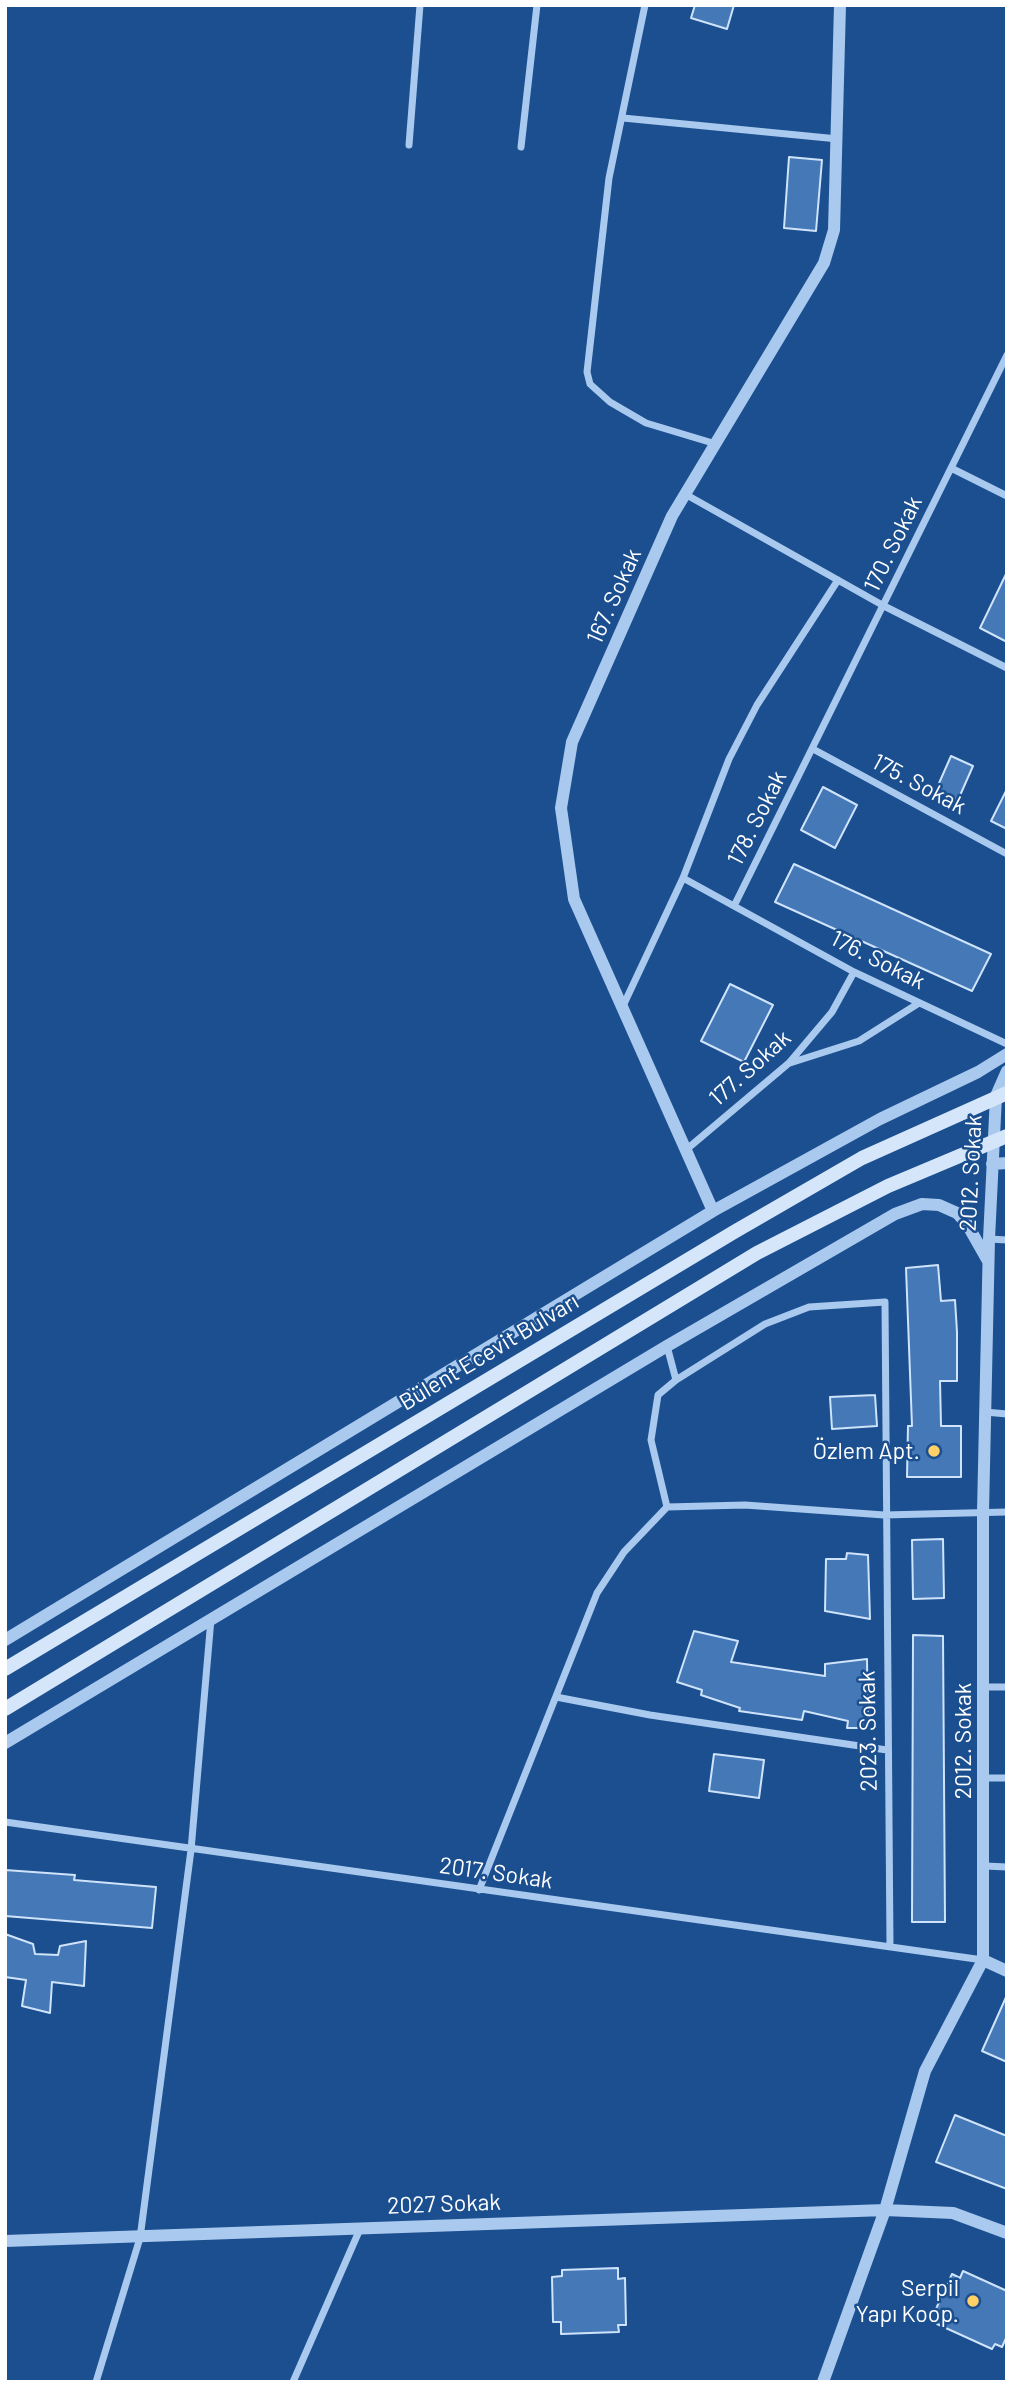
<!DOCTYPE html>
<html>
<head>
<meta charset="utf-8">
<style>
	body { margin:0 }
	#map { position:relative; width:1012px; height:2387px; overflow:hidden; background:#1b4f8f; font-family:Barlow,sans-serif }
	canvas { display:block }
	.frame { position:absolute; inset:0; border:7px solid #fff; pointer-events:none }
</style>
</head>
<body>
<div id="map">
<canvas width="1012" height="2387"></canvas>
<div class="frame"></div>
</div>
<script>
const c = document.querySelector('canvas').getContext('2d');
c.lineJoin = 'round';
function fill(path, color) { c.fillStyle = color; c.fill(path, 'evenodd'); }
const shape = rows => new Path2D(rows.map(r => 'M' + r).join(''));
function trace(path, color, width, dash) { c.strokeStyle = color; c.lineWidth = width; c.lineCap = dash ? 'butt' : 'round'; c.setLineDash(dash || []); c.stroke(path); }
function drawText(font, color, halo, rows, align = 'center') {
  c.font = font + ' Barlow,sans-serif'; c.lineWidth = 5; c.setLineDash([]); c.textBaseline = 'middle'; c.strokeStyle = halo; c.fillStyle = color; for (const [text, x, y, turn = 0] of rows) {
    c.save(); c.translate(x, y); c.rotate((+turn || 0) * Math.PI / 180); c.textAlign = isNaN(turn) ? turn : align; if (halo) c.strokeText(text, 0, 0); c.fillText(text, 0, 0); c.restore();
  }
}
const building = shape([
	[695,5,734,5,727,29,691,18,695,5],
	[789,157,822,160,816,231,784,228,789,157],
	[1007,572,1007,642,980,628,1007,572],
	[951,756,973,766,958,800,936,790,951,756],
	[823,787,857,805,835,848,801,830,823,787],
	[1007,789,1007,829,991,821,1007,789],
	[794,864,991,954,972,991,775,902,794,864],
	[730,984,773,1005,744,1062,701,1041,730,984],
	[938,1265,941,1301,955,1300,957,1332,957,1381,940,1381,941,1426,961,1426,961,1477,907,1477,908,1426,912,1426,906,1268,938,1265],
	[875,1395,877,1426,832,1429,830,1397,875,1395],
	[943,1539,944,1598,913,1599,912,1540,943,1539],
	[847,1553,868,1555,870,1619,825,1611,826,1559,846,1559,847,1553],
	[694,1631,738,1641,731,1662,825,1676,825,1664,867,1659,868,1728,847,1728,848,1721,804,1711,802,1720,739,1711,740,1708,701,1695,702,1690,677,1682,694,1631],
	[913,1635,943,1636,945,1922,912,1922,913,1635],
	[714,1754,764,1760,759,1798,709,1791,714,1754],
	[5,1870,75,1875,74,1880,156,1887,152,1928,5,1916,5,1870],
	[5,1934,33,1944,35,1954,58,1955,60,1946,86,1941,84,1986,52,1982,50,2013,22,2006,26,1980,5,1977,5,1934],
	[1007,1995,1007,2062,982,2051,1007,1995],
	[955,2115,1007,2136,1007,2189,936,2162,955,2115],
	[618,2268,618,2279,625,2278,626,2325,618,2325,619,2332,561,2334,561,2322,553,2322,552,2277,562,2276,562,2270,618,2268],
	[963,2271,1007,2291,1007,2336,1002,2347,995,2344,992,2349,937,2324,941,2314,935,2311,952,2274,960,2278,963,2271]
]);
const minor = shape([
	[645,5,609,178,587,372,590,384,610,402,646,423,716,444],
	[623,118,838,139],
	[409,145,420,5],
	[521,147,537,5],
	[951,468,1007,496],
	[685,494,884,606,1007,668],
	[813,749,1007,854],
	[683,878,854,972,1007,1044],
	[735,904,1007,355],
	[623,1006,683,878,729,759,757,705,838,580],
	[790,1063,859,1041,919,1003],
	[687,1149,789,1063,832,1012,854,972],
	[989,1239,1007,1240],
	[667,1346,676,1380,658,1395,651,1440,667,1507,745,1505,884,1515,1007,1512],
	[676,1380,765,1324,809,1307,885,1302,890,1947],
	[985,1412,1007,1414],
	[984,1687,1007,1687],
	[556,1697,650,1715,887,1750],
	[984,1778,1007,1778],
	[5,1822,983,1960],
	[985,1866,1007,1867],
	[479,1890,597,1593,624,1552,667,1507],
	[96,2382,140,2238,191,1850,211,1619],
	[293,2382,360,2229]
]);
const tertiary = shape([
	[992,1164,1007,1163],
	[713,1211,574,899,561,808,572,742,672,516,824,263,834,230,840,5],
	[5,1640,713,1211,880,1119,978,1072,1007,1054],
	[5,1743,667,1346,895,1214,922,1204,939,1205,957,1213,967,1224,988,1261],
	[983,1960,1007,1971],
	[5,2241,885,2210,953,2213,1007,2233],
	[823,2382,885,2210,925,2071,983,1960,983,1512,989,1239,996,1096,1007,1071]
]);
const secondary = shape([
	[5,1669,734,1232,862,1158,1007,1093],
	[5,1709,757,1253,888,1186,1007,1136]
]);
const markers = [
	[934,1451,7,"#ffd166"],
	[973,2301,7,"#ffd166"]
];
const streetNames = [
	["170. Sokak",893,544,-64],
	["167. Sokak",614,596,-66],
	["175. Sokak",919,784,28],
	["178. Sokak",757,818,-63],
	["176. Sokak",878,960,27],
	["177. Sokak",750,1068,-42],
	["2012. Sokak",971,1173,-87],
	["Bülent Ecevit Bulvarı",489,1352,-31],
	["2023. Sokak",868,1731,-91],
	["2012. Sokak",963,1741,-90],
	["2017. Sokak",496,1873,8],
	["2027 Sokak",444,2204,-2]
];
const poiNames = [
	["Özlem Apt.",920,1451],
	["Serpil",959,2288],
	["Yapı Koop.",959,2314]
];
fill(building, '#4478b7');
trace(building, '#cfe3fa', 2);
trace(minor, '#a9c9ee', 7);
trace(tertiary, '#a9c9ee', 12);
trace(secondary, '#d6e6fa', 14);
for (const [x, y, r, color] of markers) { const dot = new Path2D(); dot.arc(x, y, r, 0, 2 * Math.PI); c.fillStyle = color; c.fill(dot); trace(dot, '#1b4f8f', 2.5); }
drawText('23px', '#fff', '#1b4f8f', streetNames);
drawText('23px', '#fff', '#1b4f8f', poiNames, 'right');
</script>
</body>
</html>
